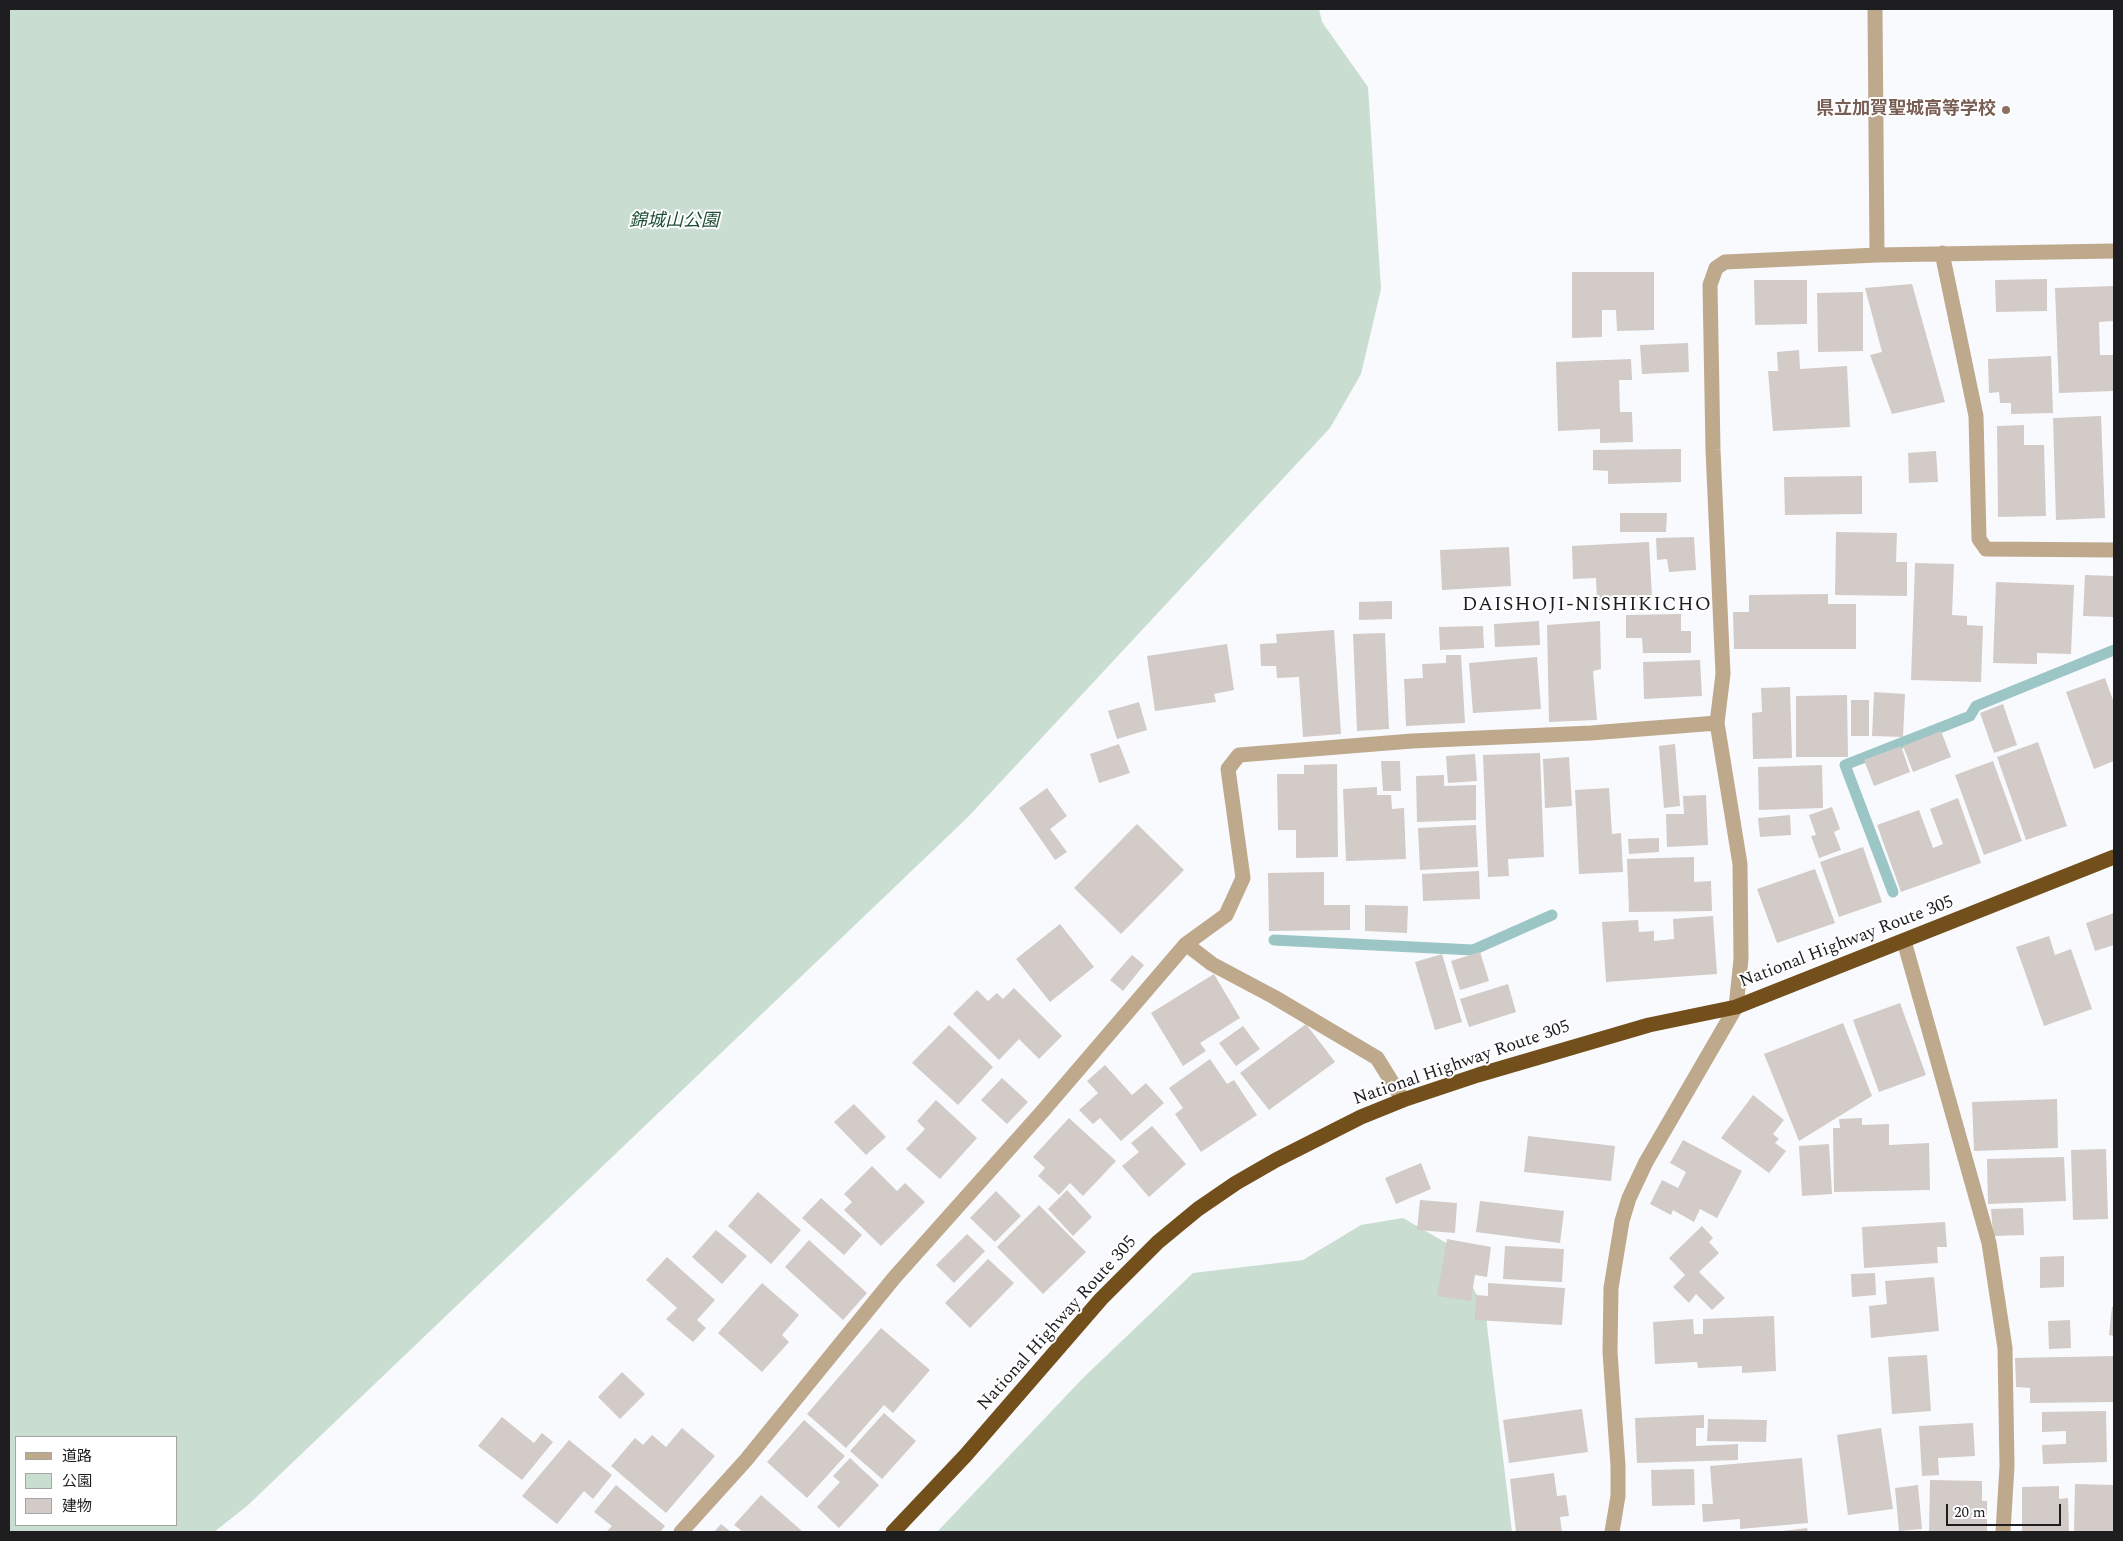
<!DOCTYPE html>
<html>
<head>
<meta charset="utf-8">
<style>
	body { margin:0 }
	#map { position:relative; width:2123px; height:1541px; overflow:hidden; background:#f9fafe; font-family:Spectral,"Noto Sans JP",serif }
	canvas { display:block }
	.frame { position:absolute; inset:0; border:10px solid #1e1e21; pointer-events:none }
	.legend { position:absolute; left:15px; top:1436px; width:162px; height:90px; box-sizing:border-box; background:#fff; border:1px solid #a5a5a6; margin:0; padding:6px 9px; list-style:none; font-size:15px; color:#1e1e21 }
	.legend li { display:flex; align-items:center; gap:10px; height:25px }
	.legend b { width:25px; border:1px solid #a5a5a6 }
	.scale { position:absolute; left:1946px; top:1504px; width:115px; height:22px; box-sizing:border-box; border:2px solid #1e1e21; border-top:0; padding-left:6px; font-size:15px; line-height:18px; white-space:nowrap; color:#1e1e21; -webkit-text-stroke:4px #fff; paint-order:stroke }
</style>
</head>
<body>
<div id="map">
<canvas width="2123" height="1541"></canvas>
<div class="frame"></div>
<ul class="legend">
<li><b style="height:6px;background:#bfa98d"></b>道路</li>
<li><b style="height:14px;background:#c9ddd0"></b>公園</li>
<li><b style="height:14px;background:#d2cbc7"></b>建物</li>
</ul>
<div class="scale">20 m</div>
</div>
<script>
const c = document.querySelector('canvas').getContext('2d');
c.lineJoin = 'round';
function fill(path, color) { c.fillStyle = color; c.fill(path, 'evenodd'); }
const shape = rows => new Path2D(rows.map(r => 'M' + r).join(''));
function trace(path, color, width, dash) { c.strokeStyle = color; c.lineWidth = width; c.lineCap = dash ? 'butt' : 'round'; c.setLineDash(dash || []); c.stroke(path); }
function drawText(font, color, halo, rows, align = 'center') {
  c.font = font + ' Spectral,"Noto Sans JP",serif'; c.lineWidth = 4; c.setLineDash([]); c.textBaseline = 'middle'; c.strokeStyle = halo; c.fillStyle = color; for (const [text, x, y, turn = 0] of rows) {
    c.save(); c.translate(x, y); c.rotate((+turn || 0) * Math.PI / 180); c.textAlign = isNaN(turn) ? turn : align; if (halo) c.strokeText(text, 0, 0); c.fillText(text, 0, 0); c.restore();
  }
}
const green = shape([
	[9,9,1319,9,1322,22,1368,87,1381,289,1361,374,1330,428,968,817,247,1506,214,1532,9,1532],
	[16,1437,176,1437,176,1525,16,1525],
	[1403,1218,1448,1244,1485,1309,1512,1532,937,1532,1083,1378,1193,1273,1303,1260,1361,1225]
]);
const stream = shape([
	[1893,892,1845,765,1970,716,1976,706,2114,650],
	[1274,940,1473,950,1552,915]
]);
const building = shape([
	[1572,272,1654,272,1654,330,1617,331,1616,310,1602,310,1602,337,1572,338],
	[2047,279,2047,311,1996,312,1995,280],
	[1754,280,1807,280,1807,324,1755,325],
	[1912,284,1945,402,1892,414,1870,355,1882,352,1865,288],
	[2114,286,2114,321,2099,322,2100,355,2114,355,2114,391,2059,393,2055,288],
	[1863,292,1863,351,1818,352,1817,293],
	[1688,343,1689,372,1642,374,1640,345],
	[1799,350,1800,369,1847,366,1850,427,1773,431,1768,371,1778,371,1777,352],
	[2051,356,2053,413,2011,414,2011,403,2000,403,1999,392,1989,393,1988,359],
	[1631,359,1632,380,1619,380,1620,412,1632,412,1633,442,1600,443,1600,429,1558,431,1556,362],
	[2101,416,2105,518,2056,520,2053,418],
	[2024,425,2024,445,2044,445,2046,516,1998,517,1997,426],
	[1681,449,1681,482,1608,484,1608,471,1593,470,1593,450],
	[1936,451,1938,482,1909,483,1908,453],
	[1862,476,1862,514,1785,515,1784,477],
	[1620,513,1667,513,1666,532,1620,532],
	[1836,532,1897,533,1896,562,1907,562,1907,596,1835,595],
	[1694,537,1696,570,1669,572,1667,559,1657,560,1656,538],
	[1649,542,1652,597,1597,600,1596,578,1573,579,1572,546],
	[1509,547,1511,586,1442,590,1440,550],
	[1915,563,1954,564,1952,615,1967,616,1967,625,1983,626,1981,682,1911,680],
	[2085,575,2114,576,2114,617,2083,616],
	[1996,582,2074,585,2071,654,2037,653,2037,664,1993,663],
	[1828,594,1828,604,1856,604,1856,649,1734,649,1733,612,1749,612,1749,595],
	[1392,601,1392,619,1359,620,1359,602],
	[1681,614,1681,631,1691,631,1691,653,1643,653,1642,638,1626,638,1626,615],
	[1539,621,1540,645,1495,647,1494,624],
	[1600,621,1601,669,1593,671,1597,720,1549,722,1547,625],
	[1483,626,1484,648,1440,650,1439,627],
	[1334,630,1341,734,1303,737,1299,677,1277,678,1276,666,1261,666,1260,644,1277,643,1276,634],
	[1385,633,1389,729,1357,731,1353,634],
	[1227,644,1234,690,1214,694,1216,702,1155,711,1147,656],
	[1446,655,1461,655,1465,723,1406,726,1404,679,1423,678,1422,664,1446,663],
	[1537,657,1541,709,1473,713,1469,663],
	[1700,660,1702,696,1644,699,1643,662],
	[2105,678,2114,703,2114,761,2094,769,2066,692],
	[1790,687,1792,758,1753,759,1752,713,1762,712,1761,688],
	[1874,692,1905,694,1903,737,1872,736],
	[1847,695,1848,757,1796,757,1796,696],
	[1851,700,1869,700,1869,736,1851,736],
	[1139,702,1147,730,1117,739,1108,711],
	[2003,704,2017,745,1994,753,1980,713],
	[1941,731,1951,757,1913,772,1903,746],
	[2038,742,2067,826,2026,840,1997,757],
	[1119,744,1130,773,1099,783,1090,754],
	[1675,744,1680,806,1664,808,1659,746],
	[1901,746,1910,772,1874,786,1864,760],
	[1540,753,1544,857,1508,859,1509,876,1488,877,1483,755],
	[1475,754,1477,781,1448,783,1446,756],
	[1569,757,1572,806,1545,808,1543,759],
	[1381,761,1400,761,1401,791,1383,791],
	[1993,761,2022,841,1984,855,1955,775],
	[1337,764,1338,857,1296,858,1296,830,1278,830,1277,774,1304,774,1304,765],
	[1822,765,1823,808,1759,810,1758,767],
	[1444,775,1444,786,1476,785,1476,820,1417,822,1416,776],
	[1377,787,1377,795,1391,795,1392,809,1404,808,1406,859,1346,861,1343,789],
	[1047,788,1067,816,1050,829,1067,852,1055,860,1019,808],
	[1609,788,1612,834,1621,833,1623,872,1579,874,1575,790],
	[1706,795,1708,845,1667,847,1666,814,1684,814,1683,796],
	[1958,798,1981,863,1901,892,1877,825,1919,810,1933,848,1943,844,1930,809],
	[1832,807,1840,829,1834,832,1841,850,1819,858,1811,836,1816,835,1809,815],
	[1790,815,1791,835,1760,837,1758,818],
	[1137,824,1184,870,1121,934,1074,888],
	[1476,825,1478,867,1420,870,1418,828],
	[1659,838,1659,852,1629,854,1628,839],
	[1863,847,1882,902,1839,917,1820,862],
	[1694,857,1694,882,1711,881,1712,911,1629,912,1627,859],
	[1815,869,1835,923,1777,943,1757,889],
	[1479,871,1480,899,1423,901,1422,874],
	[1324,872,1324,905,1350,905,1350,930,1269,931,1268,873],
	[1365,905,1408,906,1407,933,1365,931],
	[2114,913,2114,945,2095,951,2086,923],
	[1713,916,1717,974,1606,982,1602,922,1638,920,1639,932,1654,931,1654,941,1674,939,1673,919],
	[1060,924,1094,967,1050,1002,1016,959],
	[2049,936,2055,955,2071,949,2092,1009,2044,1026,2016,947],
	[1480,952,1489,981,1460,990,1451,961],
	[1442,954,1462,1022,1435,1030,1415,962],
	[1132,955,1144,965,1123,991,1110,980],
	[1214,974,1240,1018,1200,1043,1206,1051,1183,1066,1151,1013],
	[1508,984,1516,1012,1469,1027,1460,999],
	[1014,988,1062,1036,1039,1059,1019,1039,999,1060,953,1014,977,990,988,1001,997,993,1003,999],
	[1900,1003,1926,1075,1879,1092,1853,1020],
	[1843,1023,1872,1096,1799,1141,1764,1054],
	[1306,1024,1335,1062,1269,1110,1240,1073],
	[949,1025,993,1067,958,1105,912,1063],
	[1243,1026,1260,1049,1236,1066,1219,1043],
	[1210,1059,1227,1084,1234,1080,1257,1115,1201,1152,1175,1114,1183,1108,1169,1088],
	[1105,1065,1132,1095,1146,1083,1164,1103,1121,1141,1100,1118,1093,1124,1079,1110,1098,1093,1087,1081],
	[1002,1078,1028,1102,1007,1124,981,1100],
	[1753,1095,1784,1120,1773,1134,1779,1139,1775,1143,1786,1151,1769,1173,1721,1138],
	[2057,1099,2058,1148,1974,1151,1972,1102],
	[936,1100,977,1138,940,1179,906,1149,925,1129,917,1121],
	[854,1104,886,1137,866,1155,834,1122],
	[1069,1118,1116,1161,1083,1196,1070,1183,1059,1195,1038,1176,1045,1168,1033,1157],
	[1862,1118,1862,1125,1889,1124,1889,1145,1929,1143,1930,1190,1834,1192,1833,1128,1840,1128,1839,1119],
	[1152,1126,1186,1164,1149,1197,1122,1166,1139,1152,1131,1143],
	[1528,1136,1615,1146,1611,1181,1524,1172],
	[1683,1140,1742,1171,1717,1218,1700,1209,1694,1222,1673,1210,1671,1215,1650,1204,1662,1180,1678,1188,1686,1172,1670,1163],
	[1829,1144,1832,1194,1802,1196,1799,1146],
	[2106,1149,2108,1219,2073,1220,2071,1150],
	[2064,1157,2066,1201,1988,1204,1987,1159],
	[1421,1163,1431,1189,1396,1204,1385,1178],
	[872,1166,897,1191,905,1183,925,1202,881,1246,844,1210,852,1202,844,1194],
	[1067,1190,1092,1217,1073,1236,1048,1209],
	[996,1191,1021,1216,995,1242,970,1218],
	[758,1192,801,1230,771,1264,728,1226],
	[821,1198,862,1235,844,1255,802,1218],
	[1420,1200,1457,1203,1455,1233,1417,1230],
	[1480,1201,1564,1211,1560,1243,1476,1232],
	[1039,1205,1086,1252,1043,1294,997,1247],
	[2023,1208,2024,1235,1993,1236,1991,1209],
	[1945,1222,1947,1247,1937,1247,1938,1263,1864,1268,1862,1227],
	[1702,1226,1713,1238,1709,1242,1719,1253,1699,1272,1725,1298,1712,1310,1696,1294,1689,1303,1673,1287,1685,1275,1669,1258],
	[716,1230,747,1256,722,1284,692,1257],
	[967,1234,985,1251,954,1283,936,1265],
	[1447,1239,1491,1247,1487,1277,1475,1275,1471,1301,1437,1296],
	[809,1240,867,1293,843,1320,785,1267],
	[1505,1246,1564,1249,1562,1282,1503,1279],
	[2064,1256,2064,1287,2040,1288,2040,1257],
	[667,1257,715,1300,697,1320,706,1328,693,1342,666,1319,677,1308,646,1280],
	[988,1259,1014,1283,970,1328,945,1303],
	[1875,1273,1876,1295,1852,1297,1851,1274],
	[1934,1277,1939,1331,1871,1338,1869,1306,1887,1304,1885,1281],
	[762,1283,799,1315,782,1335,789,1342,762,1372,718,1333],
	[1488,1283,1565,1288,1562,1325,1475,1320,1476,1295,1488,1296],
	[2112,1307,2114,1307,2114,1336,2109,1335],
	[1774,1316,1776,1371,1742,1373,1742,1366,1698,1368,1697,1362,1655,1364,1653,1322,1693,1319,1694,1334,1703,1334,1703,1319],
	[2070,1320,2071,1348,2049,1349,2048,1321],
	[881,1328,930,1370,893,1413,884,1405,846,1448,807,1414],
	[1927,1355,1931,1411,1892,1414,1888,1357],
	[2114,1356,2114,1402,2030,1403,2030,1388,2016,1387,2015,1358],
	[622,1372,645,1394,620,1419,598,1397],
	[1582,1409,1588,1452,1509,1463,1503,1420],
	[2106,1411,2107,1462,2043,1464,2042,1445,2066,1444,2066,1431,2042,1432,2042,1412],
	[884,1413,916,1441,882,1479,850,1451],
	[1704,1415,1704,1428,1696,1428,1696,1446,1738,1444,1738,1460,1637,1463,1635,1418],
	[502,1417,534,1443,542,1433,553,1442,522,1480,478,1446],
	[1708,1419,1767,1420,1766,1442,1707,1441],
	[804,1420,845,1456,807,1498,767,1462],
	[1973,1423,1975,1456,1938,1458,1939,1475,1922,1476,1919,1426],
	[682,1428,715,1456,666,1513,611,1466,635,1438,643,1445,652,1435,666,1447],
	[1881,1428,1893,1509,1848,1515,1837,1435],
	[569,1440,612,1475,593,1499,584,1491,557,1524,522,1496],
	[850,1458,879,1485,839,1528,817,1507,840,1482,833,1476],
	[1802,1458,1808,1523,1740,1529,1740,1519,1703,1522,1702,1504,1713,1504,1710,1466],
	[1694,1469,1695,1505,1652,1506,1651,1470],
	[1554,1473,1557,1496,1566,1495,1569,1516,1560,1517,1562,1532,1516,1532,1510,1479],
	[1930,1480,1982,1481,1982,1501,1987,1501,1987,1532,1929,1531],
	[2075,1484,2114,1485,2114,1532,2074,1532],
	[616,1485,665,1526,660,1532,606,1532,612,1526,594,1512],
	[1918,1485,1922,1529,1899,1531,1895,1488],
	[2059,1486,2059,1499,2068,1498,2069,1532,2022,1532,2022,1487],
	[761,1495,803,1532,743,1532,734,1525],
	[721,1524,731,1532,714,1532],
	[1807,1528,1808,1532,1782,1532,1782,1531]
]);
const minor = shape([
	[1875,9,1877,255],
	[1942,253,1976,416,1979,539,1986,549,2114,550],
	[1904,941,1989,1243,2005,1348,2007,1466,2003,1532],
	[1186,944,1212,964,1274,997,1377,1058,1403,1100],
	[681,1532,746,1460,894,1278,1042,1112,1186,944,1226,915,1243,878,1228,769,1239,755,1412,741,1591,733,1717,723],
	[1612,1532,1618,1496,1618,1466,1610,1352,1611,1288,1622,1221,1629,1198,1646,1162,1736,1007,1741,959,1740,864,1717,723,1723,674,1713,450,1710,285,1716,268,1725,262,1877,255,2114,251]
]);
const highway = shape([
	[893,1532,965,1456,1101,1299,1158,1242,1198,1209,1236,1183,1276,1160,1361,1117,1403,1100,1478,1075,1649,1025,1736,1007,2114,857]
]);
const markers = [
	[2006,110,5,"#8d6e63"]
];
const educationNames = [
	["県立加賀聖城高等学校",1996,110]
];
const parkNames = [
	["錦城山公園",674,222]
];
const streetNames = [
	["National Highway Route 305",1847,943,-21],
	["National Highway Route 305",1462,1064,-19],
	["National Highway Route 305",1058,1324,-48]
];
const quarterNames = [
	["DAISHOJI-NISHIKICHO",1587,606]
];
fill(green, '#c9ddd0');
trace(stream, '#9cc5c5', 11);
fill(building, '#d2cbc7');
trace(minor, '#bfa98d', 15);
trace(highway, '#734f1b', 15);
for (const [x, y, r, color] of markers) { const dot = new Path2D(); dot.arc(x, y, r, 0, 2 * Math.PI); c.fillStyle = color; c.fill(dot); trace(dot, '#fff', 2); }
drawText('bold 18px', '#785e54', '#fff', educationNames, 'right');
drawText('italic 18px', '#1d5034', '#fff', parkNames);
drawText('18px', '#1e1e21', '#fff', streetNames);
c.letterSpacing = '1px';
drawText('20px', '#1e1e21', '#fff', quarterNames);
c.letterSpacing = '0px';
</script>
</body>
</html>
